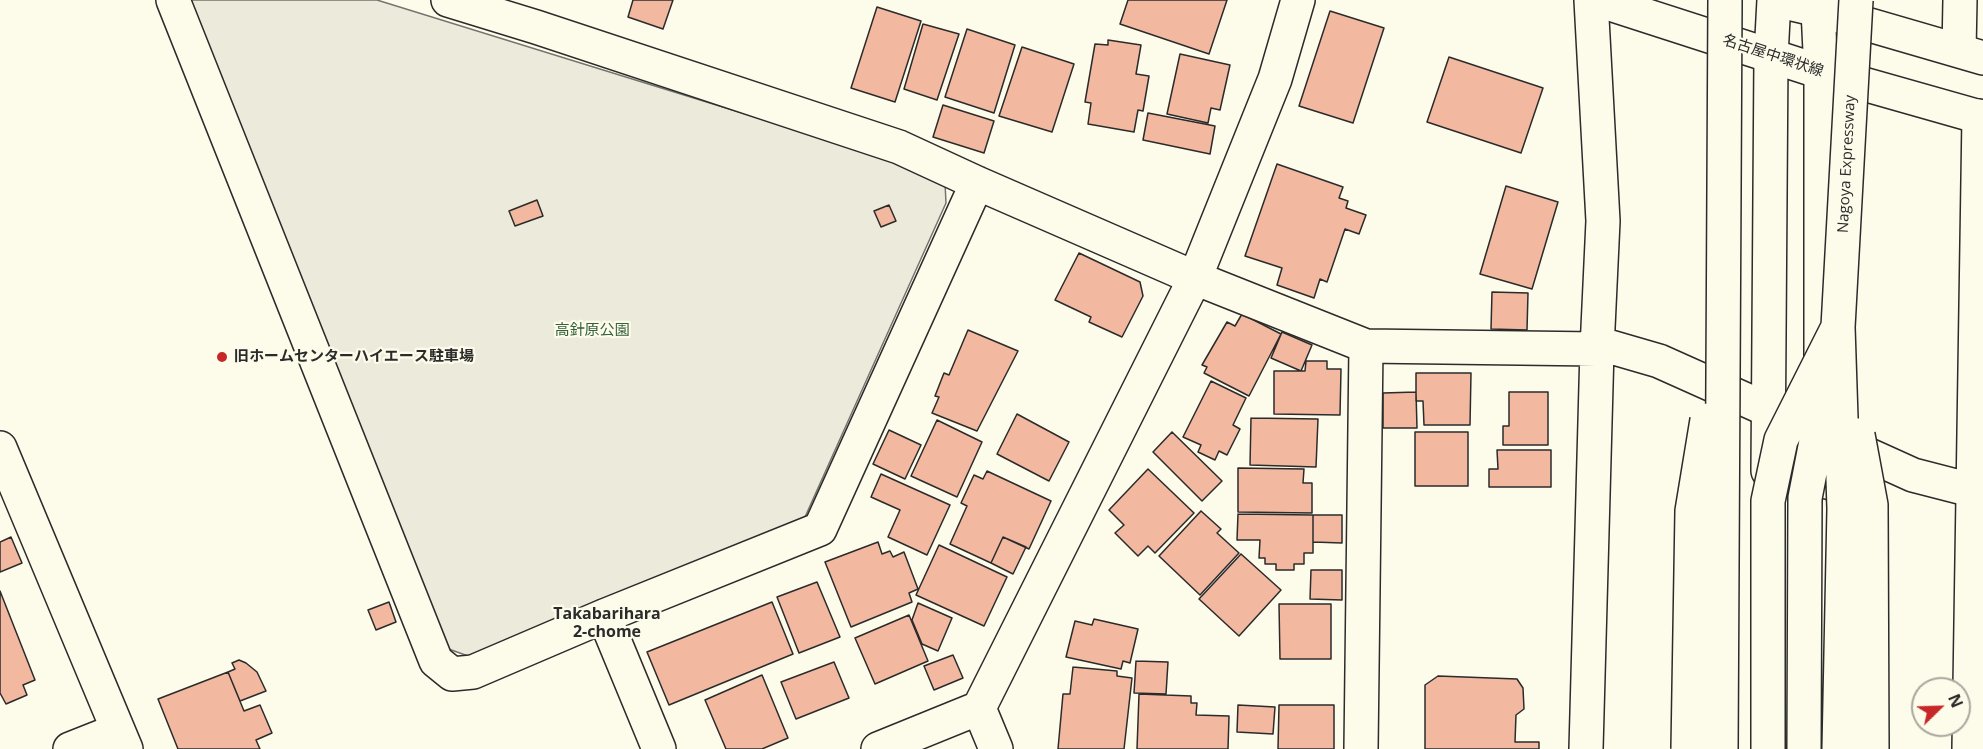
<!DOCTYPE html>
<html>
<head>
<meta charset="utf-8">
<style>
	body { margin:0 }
	#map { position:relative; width:1983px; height:749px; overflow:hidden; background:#fdfbea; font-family:"Open Sans",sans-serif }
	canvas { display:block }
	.north { position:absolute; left:1911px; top:677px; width:60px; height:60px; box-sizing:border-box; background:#fdfbea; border:2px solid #a9a89e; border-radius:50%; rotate:67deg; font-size:16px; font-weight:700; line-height:24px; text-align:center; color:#2b2b2b }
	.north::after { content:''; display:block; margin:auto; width:21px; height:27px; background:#c62828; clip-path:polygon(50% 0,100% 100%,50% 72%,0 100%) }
</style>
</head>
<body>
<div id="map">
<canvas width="1983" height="749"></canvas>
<div class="north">N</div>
</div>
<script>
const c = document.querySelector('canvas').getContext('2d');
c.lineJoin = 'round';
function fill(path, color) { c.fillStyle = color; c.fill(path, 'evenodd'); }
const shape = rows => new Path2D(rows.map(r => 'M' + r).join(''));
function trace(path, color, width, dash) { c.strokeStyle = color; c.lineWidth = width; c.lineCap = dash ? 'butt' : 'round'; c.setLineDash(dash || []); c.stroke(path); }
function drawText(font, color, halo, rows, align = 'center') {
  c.font = font + ' "Open Sans","Noto Sans JP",sans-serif'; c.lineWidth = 4.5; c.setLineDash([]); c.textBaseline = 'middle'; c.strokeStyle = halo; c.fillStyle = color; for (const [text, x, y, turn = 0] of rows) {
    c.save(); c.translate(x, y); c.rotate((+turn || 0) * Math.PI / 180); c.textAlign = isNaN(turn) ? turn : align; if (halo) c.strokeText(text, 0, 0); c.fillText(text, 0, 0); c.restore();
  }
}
const green = shape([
	[185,0,377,0,894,160,945,183,946,203,805,517,468,656,446,648,185,0]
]);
const building = shape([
	[633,0,673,0,663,29,628,17,633,0],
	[1128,0,1227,0,1209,54,1120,24,1128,0],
	[877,7,921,21,895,102,851,88,877,7],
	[1330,11,1384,28,1353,123,1299,106,1330,11],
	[923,24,959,34,937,100,904,89,923,24],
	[967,29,1015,45,994,113,945,97,967,29],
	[1108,40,1141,45,1136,74,1149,76,1143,111,1138,110,1134,132,1088,124,1091,103,1085,102,1095,44,1108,45,1108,40],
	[1022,47,1074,64,1052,132,999,116,1022,47],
	[1180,54,1230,65,1220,110,1211,108,1208,123,1167,114,1180,54],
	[1449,57,1543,88,1521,153,1427,122,1449,57],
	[943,105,994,121,984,153,933,137,943,105],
	[1148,113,1215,126,1210,154,1143,140,1148,113],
	[1277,164,1343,187,1339,198,1348,201,1346,208,1366,215,1359,234,1345,229,1327,282,1320,279,1314,298,1277,285,1282,268,1245,256,1277,164],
	[1506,186,1558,202,1532,289,1480,274,1506,186],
	[537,200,543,216,515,226,509,211,537,200],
	[889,205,896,221,881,227,874,211,889,205],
	[1079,253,1140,282,1143,296,1122,337,1089,322,1091,317,1055,300,1079,253],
	[1492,292,1528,293,1527,330,1491,329,1492,292],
	[1242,314,1281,334,1249,396,1204,373,1207,367,1202,365,1227,322,1235,326,1242,314],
	[968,330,1018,351,977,431,932,413,939,397,935,396,944,373,949,375,968,330],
	[1282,332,1312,345,1301,371,1271,358,1282,332],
	[1306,361,1327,361,1327,369,1341,369,1340,415,1274,414,1274,371,1305,371,1306,361],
	[1416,373,1471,373,1470,425,1424,425,1423,401,1416,401,1416,373],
	[1211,381,1246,398,1233,425,1240,429,1227,455,1219,451,1215,460,1198,452,1201,445,1183,437,1211,381],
	[1416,392,1417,428,1383,428,1383,393,1416,392],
	[1509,392,1548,392,1548,445,1503,445,1503,426,1509,426,1509,392],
	[1017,414,1069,442,1049,481,997,454,1017,414],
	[1251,418,1318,419,1316,467,1250,465,1251,418],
	[937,420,982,442,957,497,911,476,937,420],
	[889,430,921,445,905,479,873,464,889,430],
	[1172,432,1222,481,1202,501,1153,452,1172,432],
	[1415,432,1468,432,1468,486,1415,486,1415,432],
	[1497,450,1551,450,1551,487,1489,487,1489,469,1498,469,1497,450],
	[1238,468,1304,469,1303,483,1312,483,1312,513,1238,512,1238,468],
	[1148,469,1194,513,1155,553,1148,546,1138,556,1115,533,1124,525,1109,510,1148,469],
	[987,471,1051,501,1029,549,1003,537,991,563,950,544,967,506,961,503,974,475,983,479,987,471],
	[881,474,950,505,927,555,888,537,900,510,871,497,881,474],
	[1201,511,1221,529,1217,533,1239,553,1200,595,1159,556,1201,511],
	[1238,514,1313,515,1313,553,1304,553,1304,564,1294,564,1294,570,1276,570,1276,564,1265,564,1265,558,1259,558,1260,540,1237,540,1238,514],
	[1313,515,1342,515,1342,543,1313,542,1313,515],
	[11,537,22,563,0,572,0,542,11,537],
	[1003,537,1026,547,1013,574,991,563,1003,537],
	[878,542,882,554,890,551,893,557,904,552,918,589,909,593,912,602,851,627,825,562,878,542],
	[939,545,1007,577,984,626,916,595,939,545],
	[1241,554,1281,590,1239,636,1199,599,1241,554],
	[1311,570,1342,570,1342,600,1310,599,1311,570],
	[817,582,840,637,799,653,777,597,817,582],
	[0,591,35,680,23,685,27,695,6,704,0,693,0,591],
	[389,602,396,622,376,630,368,610,389,602],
	[772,602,793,654,669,705,647,652,772,602],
	[918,603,952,618,938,651,922,644,912,620,918,603],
	[1279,604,1331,604,1331,659,1280,659,1279,604],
	[909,615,928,661,875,684,855,638,909,615],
	[1094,619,1138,629,1130,663,1123,661,1121,669,1066,657,1075,621,1092,625,1094,619],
	[953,655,963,678,934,690,924,666,953,655],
	[239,660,246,663,257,672,266,691,240,701,228,672,235,669,232,663,239,660],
	[1136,661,1168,662,1166,694,1134,693,1136,661],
	[834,662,849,698,796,719,781,682,834,662],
	[1073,667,1117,671,1117,676,1132,678,1124,749,1058,749,1063,694,1070,694,1073,667],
	[228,672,244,711,260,705,272,733,256,740,260,749,178,749,158,699,228,672],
	[762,675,788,738,762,749,726,749,705,700,762,675],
	[1438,676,1517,679,1523,688,1524,709,1516,715,1515,742,1539,742,1539,749,1425,749,1425,685,1438,676],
	[1139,694,1191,696,1191,703,1197,703,1196,715,1229,716,1228,749,1137,749,1139,694],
	[1238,705,1275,707,1273,734,1237,732,1238,705],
	[1279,705,1334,705,1334,749,1278,749,1279,705]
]);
const minor = shape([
	[173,0,436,661,452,674,473,672,604,616,820,529,977,183],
	[448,0,536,27,899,147,977,183,1195,278,1366,346,1597,349],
	[1959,50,1960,0],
	[1597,343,1659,361,1793,421],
	[1840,442,1913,475,1983,493],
	[0,448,126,749],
	[604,616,659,749],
	[979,708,996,749],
	[70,749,118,730],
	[878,749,979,708,1195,278,1275,79,1298,0],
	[1361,749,1366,346],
	[1586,749,1597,349,1603,221,1591,0],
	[1969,749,1979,116]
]);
const tertiary = shape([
	[1818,10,1821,72,1821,368],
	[1768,471,1771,56,1774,0],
	[1821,516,1821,749]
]);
const primary = shape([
	[1598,0,1821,72,1983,118],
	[1775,0,1818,10,1983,58]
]);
const motorway = shape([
	[1818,10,1818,0]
]);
const motorwayBridge = shape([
	[1858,435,1871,505,1872,749],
	[1688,749,1692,511,1707,420],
	[1721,749,1725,0],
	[1768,749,1768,501,1781,440,1837,329],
	[1804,749,1805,498,1827,385],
	[1839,749,1844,509,1838,327,1856,0]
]);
const markers = [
	[222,357,6,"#c62828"]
];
const streetNames = [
	["名古屋中環状線",1773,56,18],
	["Nagoya Expressway",1847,164,-87]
];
const parkNames = [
	["高針原公園",592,331]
];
const poiNames = [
	["旧ホームセンターハイエース駐車場",234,357]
];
const neighbourhoodNames = [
	["Takabarihara",607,614],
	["2-chome",607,632]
];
fill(green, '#ecebdb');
trace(green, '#74746e', 1.5);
fill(building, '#f2b8a0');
trace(building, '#2b2b2b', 1.5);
trace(minor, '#2b2b2b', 36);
trace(tertiary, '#2b2b2b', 36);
trace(primary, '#2b2b2b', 36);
trace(motorway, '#2b2b2b', 36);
trace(minor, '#fdfbea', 33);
trace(tertiary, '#fdfbea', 33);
trace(primary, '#fdfbea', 33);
trace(motorway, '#fdfbea', 33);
trace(motorwayBridge, '#2b2b2b', 36, []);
trace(motorwayBridge, '#fdfbea', 33);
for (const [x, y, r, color] of markers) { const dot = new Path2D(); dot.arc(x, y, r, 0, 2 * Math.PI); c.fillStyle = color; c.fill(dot); trace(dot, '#fdfbea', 2); }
drawText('15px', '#2b2b2b', '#fdfbea', streetNames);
drawText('15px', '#34623c', '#fdfbea', parkNames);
drawText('bold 15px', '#2b2b2b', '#fdfbea', poiNames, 'left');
drawText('bold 16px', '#2b2b2b', '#fdfbea', neighbourhoodNames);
</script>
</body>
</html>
